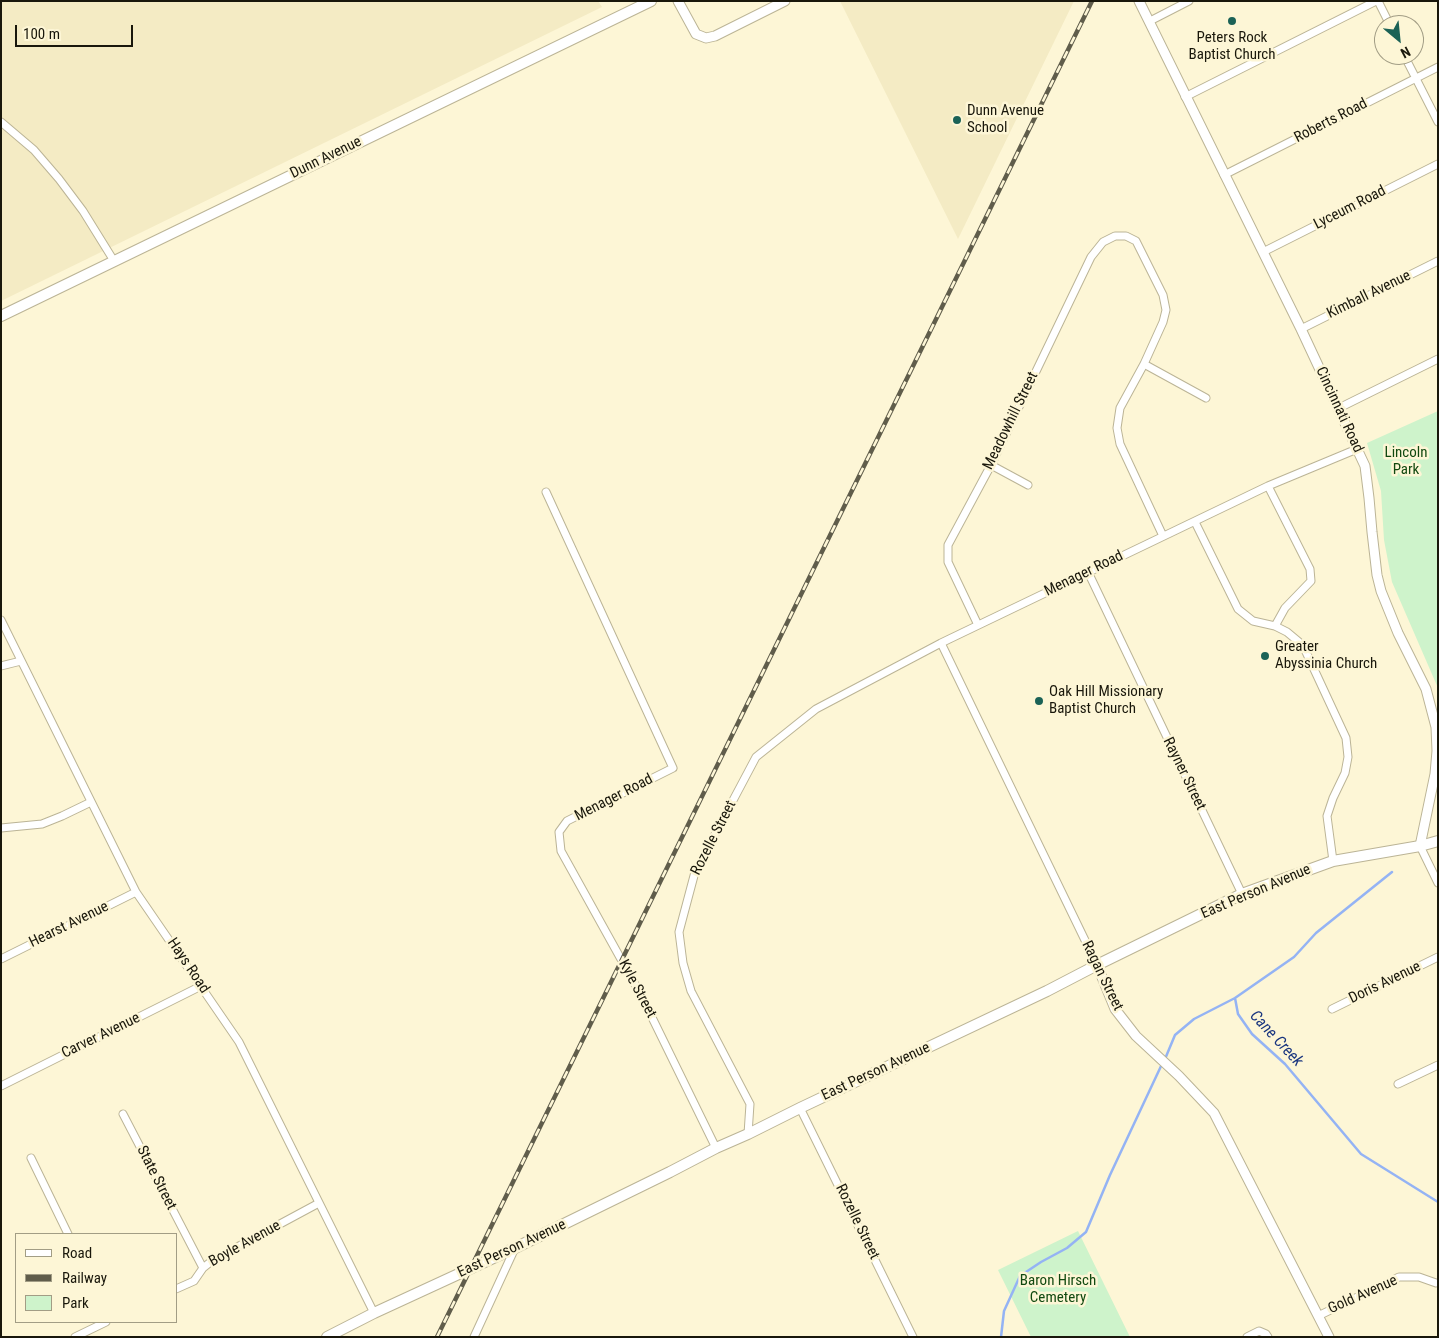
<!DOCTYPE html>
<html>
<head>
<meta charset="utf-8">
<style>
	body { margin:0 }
	#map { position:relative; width:1439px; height:1338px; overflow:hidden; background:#fdf6d6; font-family:"Roboto Condensed",sans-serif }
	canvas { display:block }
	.frame { position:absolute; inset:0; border:2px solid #19170b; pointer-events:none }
	.legend { position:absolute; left:15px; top:1233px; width:162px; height:90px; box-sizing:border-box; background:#fdf6d6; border:1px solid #a29d85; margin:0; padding:6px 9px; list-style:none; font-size:15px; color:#19170b }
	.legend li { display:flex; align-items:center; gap:10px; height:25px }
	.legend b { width:25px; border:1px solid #a29d85 }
	.north { position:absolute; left:1374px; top:15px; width:50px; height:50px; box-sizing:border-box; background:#fdf6d6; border:1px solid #a29d85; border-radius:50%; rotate:152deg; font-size:14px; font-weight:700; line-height:20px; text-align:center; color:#19170b }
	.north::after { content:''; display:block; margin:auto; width:18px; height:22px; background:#1b6256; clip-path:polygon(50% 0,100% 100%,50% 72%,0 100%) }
	.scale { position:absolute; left:15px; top:25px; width:118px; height:22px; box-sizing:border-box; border:2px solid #19170b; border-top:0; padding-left:6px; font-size:15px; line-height:18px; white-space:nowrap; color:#19170b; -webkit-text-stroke:4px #fdf6d6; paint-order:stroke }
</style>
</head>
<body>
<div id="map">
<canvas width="1439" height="1338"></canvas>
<div class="frame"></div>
<ul class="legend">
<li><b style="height:6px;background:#fff"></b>Road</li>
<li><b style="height:6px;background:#605d4b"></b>Railway</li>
<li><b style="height:14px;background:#cef3cb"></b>Park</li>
</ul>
<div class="north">N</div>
<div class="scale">100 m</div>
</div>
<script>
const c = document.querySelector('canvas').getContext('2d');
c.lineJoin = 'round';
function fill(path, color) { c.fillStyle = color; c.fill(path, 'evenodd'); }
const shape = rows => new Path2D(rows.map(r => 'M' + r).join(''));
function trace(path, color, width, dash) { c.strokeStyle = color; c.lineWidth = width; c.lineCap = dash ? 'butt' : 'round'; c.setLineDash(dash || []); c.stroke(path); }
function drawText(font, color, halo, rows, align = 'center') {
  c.font = font + ' "Roboto Condensed",sans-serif'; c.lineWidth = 5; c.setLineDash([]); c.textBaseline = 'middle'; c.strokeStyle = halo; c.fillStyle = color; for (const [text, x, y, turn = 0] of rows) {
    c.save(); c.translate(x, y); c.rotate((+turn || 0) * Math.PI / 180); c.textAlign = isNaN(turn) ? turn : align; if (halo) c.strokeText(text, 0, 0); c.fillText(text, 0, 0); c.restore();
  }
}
const built = shape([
	[1,1,598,1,602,7,1,301],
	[840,1,1074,1,958,239]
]);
const green = shape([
	[1438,411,1438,688,1392,582,1384,540,1381,491,1367,443],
	[1078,1231,1130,1337,1031,1337,998,1270]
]);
const stream = shape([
	[1392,872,1316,933,1294,957,1235,998,1238,1014,1252,1034,1285,1064,1361,1154,1438,1202],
	[1165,1059,1175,1035,1194,1019,1235,998],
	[1001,1337,1004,1311,1020,1276,1041,1262,1067,1248,1086,1232,1110,1175,1162,1064]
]);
const minor = shape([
	[1378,1,1390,25],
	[1150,21,1189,1],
	[1404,55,1438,122],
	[1185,97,1376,1],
	[1,122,34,150,59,179,83,211,114,261],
	[1224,175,1438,67],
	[1263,252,1438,164],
	[1301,329,1438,261],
	[1144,364,1206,398],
	[1339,408,1438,359],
	[991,465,1028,485],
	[1268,486,1310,569,1311,581,1285,608,1275,626],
	[546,492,673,768,567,821,559,832,561,851,642,997,716,1148],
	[1195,522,1238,609,1253,621,1275,626,1287,632,1299,642,1306,652,1346,738,1348,757,1345,773,1333,798,1327,816,1333,861],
	[1088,572,1242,894],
	[1,620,136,892,239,1042,374,1313],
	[978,625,948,562,948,545,991,465,1091,257,1103,242,1115,236,1126,236,1136,241,1163,295,1166,310,1163,322,1144,364,1120,408,1117,428,1120,444,1163,536],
	[941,643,1097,965],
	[1,666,21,661],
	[1,828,42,824,62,816,91,802],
	[1420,846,1438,883],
	[1,959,136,892],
	[1332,1009,1438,957],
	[1398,1084,1438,1065],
	[1,1086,201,986],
	[800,1108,913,1337],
	[123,1114,203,1268],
	[748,1134,750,1104,691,991,683,963,679,932,695,872,756,757,816,709,941,643,1268,486,1357,449],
	[31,1158,68,1234],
	[176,1289,194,1281,203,1268,213,1260,319,1203],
	[1318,1316,1399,1277,1419,1277,1436,1283],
	[75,1337,106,1322],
	[474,1337,515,1248],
	[1247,1337,1259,1331,1266,1334,1268,1337]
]);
const tertiary = shape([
	[678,1,696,34,706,38,715,36,785,1],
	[1139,1,1301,329,1365,466,1369,498,1372,532,1377,575,1381,591,1398,633,1426,689,1436,727,1437,751,1435,774,1420,846],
	[1097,965,1115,1009,1136,1036,1179,1076,1214,1113,1329,1337]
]);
const secondary = shape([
	[1,316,651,1],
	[327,1337,374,1313,515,1248,670,1172,716,1148,748,1134,800,1108,1047,991,1097,965,1242,894,1333,861,1420,846,1438,841]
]);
const rail = shape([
	[437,1337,1092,1]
]);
const markers = [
	[1232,21,5,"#1b6256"],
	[957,120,5,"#1b6256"],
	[1265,656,5,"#1b6256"],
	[1039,701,5,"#1b6256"]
];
const poiNames = [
	["Peters Rock",1232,38,"center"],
	["Baptist Church",1232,55,"center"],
	["Dunn Avenue",967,111],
	["School",967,128],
	["Greater",1275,647],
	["Abyssinia Church",1275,664],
	["Oak Hill Missionary",1049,692],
	["Baptist Church",1049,709]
];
const streetNames = [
	["Roberts Road",1331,121,-27],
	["Dunn Avenue",326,158,-26],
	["Lyceum Road",1350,208,-27],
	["Kimball Avenue",1369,295,-26],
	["Cincinnati Road",1339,410,65],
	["Meadowhill Street",1011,421,-64],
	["Menager Road",1084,574,-26],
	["Rayner Street",1184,774,64],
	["Menager Road",614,798,-27],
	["Rozelle Street",714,838,-63],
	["East Person Avenue",1256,892,-23],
	["Hearst Avenue",69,925,-26],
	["Hays Road",188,966,56],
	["Ragan Street",1102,976,64],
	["Doris Avenue",1385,983,-26],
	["Kyle Street",637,989,62],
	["Carver Avenue",101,1036,-26],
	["East Person Avenue",876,1072,-25],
	["State Street",156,1178,63],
	["Rozelle Street",857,1222,64],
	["Boyle Avenue",245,1244,-29],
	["East Person Avenue",512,1249,-25],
	["Gold Avenue",1363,1295,-24]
];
const parkNames = [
	["Lincoln",1406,453],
	["Park",1406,470],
	["Baron Hirsch",1058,1281],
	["Cemetery",1058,1298]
];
const waterNames = [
	["Cane Creek",1276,1039,47]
];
fill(built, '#f4ebc4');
fill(green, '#cef3cb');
trace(stream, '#94b3f4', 2.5);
trace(minor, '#bbb496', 9);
trace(tertiary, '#bbb496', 11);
trace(secondary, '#bbb496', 12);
trace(minor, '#fff', 7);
trace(tertiary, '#fff', 9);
trace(secondary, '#fff', 10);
trace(rail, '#605d4b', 4.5);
trace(rail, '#fdf6d6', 2.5, [8]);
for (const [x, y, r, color] of markers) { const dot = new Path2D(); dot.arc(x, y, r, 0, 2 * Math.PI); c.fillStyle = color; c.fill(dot); trace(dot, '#fdf6d6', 2); }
drawText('15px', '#19170b', '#fdf6d6', poiNames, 'left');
drawText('15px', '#19170b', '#fdf6d6', streetNames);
drawText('15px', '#114910', '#fdf6d6', parkNames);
drawText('italic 16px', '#19357f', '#fdf6d6', waterNames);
</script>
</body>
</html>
